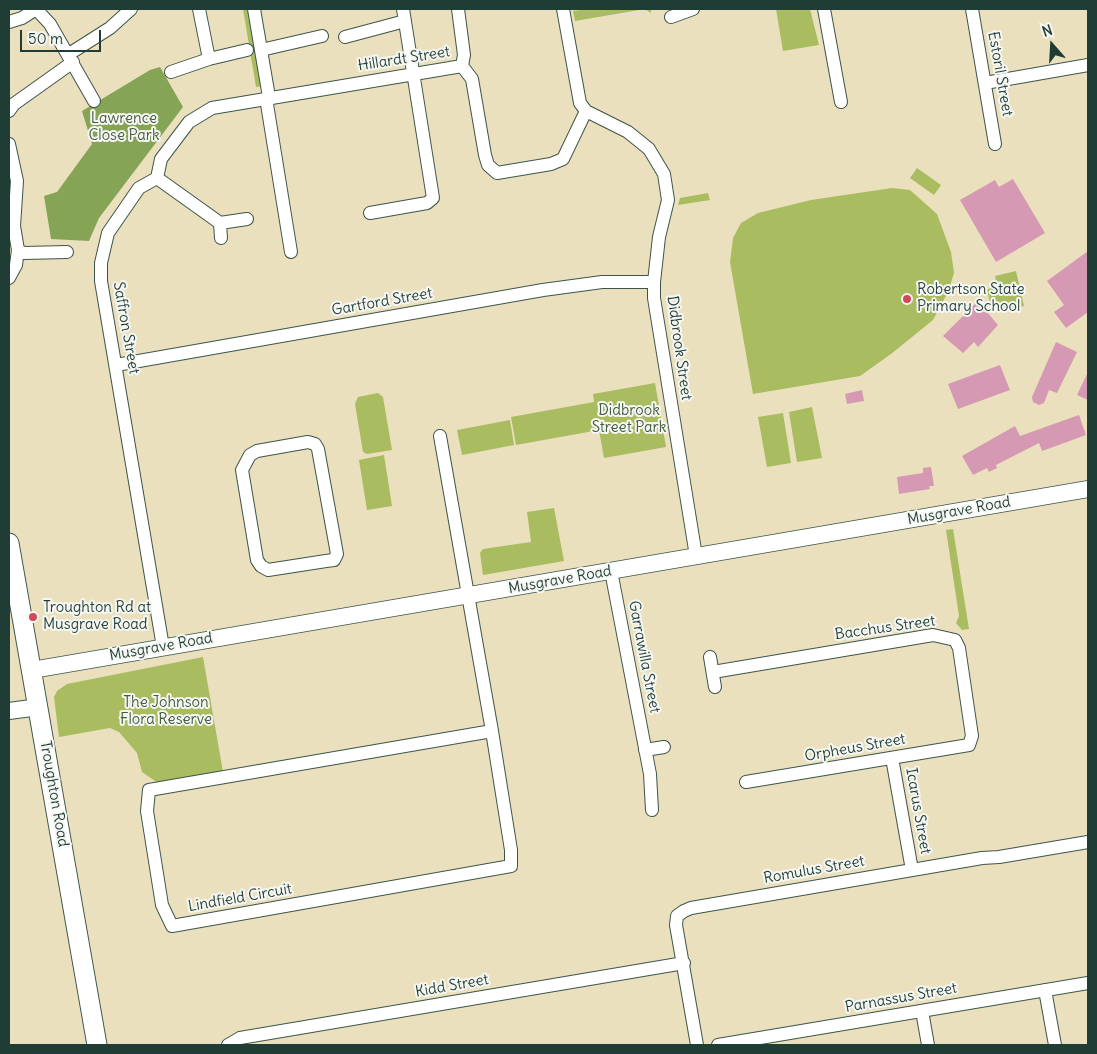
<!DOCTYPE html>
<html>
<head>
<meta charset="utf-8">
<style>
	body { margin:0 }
	#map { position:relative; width:1097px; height:1054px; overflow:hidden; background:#eae0bd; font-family:Delius,sans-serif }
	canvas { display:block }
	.frame { position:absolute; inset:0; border:10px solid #1f3d34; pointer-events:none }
	.north { position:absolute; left:1027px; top:20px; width:50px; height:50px; -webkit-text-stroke:4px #f6f6f2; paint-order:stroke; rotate:341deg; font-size:14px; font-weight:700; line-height:20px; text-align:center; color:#1f3d34 }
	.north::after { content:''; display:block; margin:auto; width:18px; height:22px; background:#1f3d34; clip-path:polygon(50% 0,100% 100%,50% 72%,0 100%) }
	.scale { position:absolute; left:20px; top:30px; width:81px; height:22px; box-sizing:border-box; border:2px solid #1f3d34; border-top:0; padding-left:6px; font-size:15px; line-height:18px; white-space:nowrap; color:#1f3d34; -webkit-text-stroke:4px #f6f6f2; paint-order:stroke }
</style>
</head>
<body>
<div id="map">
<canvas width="1097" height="1054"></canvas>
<div class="frame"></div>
<div class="north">N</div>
<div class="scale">50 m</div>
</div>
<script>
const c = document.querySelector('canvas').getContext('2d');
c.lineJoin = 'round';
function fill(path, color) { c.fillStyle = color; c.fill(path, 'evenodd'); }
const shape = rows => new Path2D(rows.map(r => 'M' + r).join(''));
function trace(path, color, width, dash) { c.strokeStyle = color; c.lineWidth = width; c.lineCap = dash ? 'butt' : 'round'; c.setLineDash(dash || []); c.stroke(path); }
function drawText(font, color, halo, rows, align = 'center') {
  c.font = font + ' Delius,sans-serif'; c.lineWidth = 4; c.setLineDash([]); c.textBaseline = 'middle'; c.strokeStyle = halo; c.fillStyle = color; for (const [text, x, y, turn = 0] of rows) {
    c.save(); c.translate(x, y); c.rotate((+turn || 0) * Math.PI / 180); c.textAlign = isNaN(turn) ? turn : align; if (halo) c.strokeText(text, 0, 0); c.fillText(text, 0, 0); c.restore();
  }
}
const green = shape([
	[243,9,249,9,262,86,256,87],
	[589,9,651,9,651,13,645,9,575,21,573,11],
	[776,9,810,9,819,45,783,51],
	[917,168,941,185,934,195,910,178],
	[892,188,910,190,937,214,951,252,954,273,948,292,933,320,891,354,860,376,753,394,730,262,733,238,741,223,758,213,811,200],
	[708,193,710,200,678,205,680,198],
	[1016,271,1024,306,1003,311,1001,304,990,303,987,290,997,284,995,276],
	[655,383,666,447,604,458,599,430,516,445,511,417,594,402,593,394],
	[378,393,383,397,392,450,367,454,363,452,355,404,358,397],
	[812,407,822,458,797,462,789,412],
	[783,413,791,463,767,467,758,417],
	[510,420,514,445,462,455,457,430],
	[384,455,392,506,367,510,359,460],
	[554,508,564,561,483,575,480,553,483,549,531,542,527,512],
	[953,529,969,629,962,630,956,623,959,616,946,530],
	[203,657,223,772,158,783,142,772,137,753,119,732,110,728,59,737,54,697,57,691,67,684]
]);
const forest = shape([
	[160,67,183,107,99,218,89,241,51,239,44,196,57,192,92,144,82,111,150,70]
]);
const building = shape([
	[1013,179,1045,233,996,262,960,200,995,180,999,187],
	[1088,251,1088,312,1066,328,1054,312,1064,305,1047,281],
	[978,301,998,325,978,347,974,342,963,353,943,336],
	[1056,342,1077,352,1057,393,1049,390,1044,403,1039,405,1033,402,1032,397],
	[1000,365,1010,390,958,409,948,384],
	[1088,372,1088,400,1077,395],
	[862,390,864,401,847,404,845,394],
	[1079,415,1086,435,1042,451,1039,443,996,465,997,468,989,472,987,468,973,475,962,456,1015,426,1020,436],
	[931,467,934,486,929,486,930,489,899,494,897,477,923,473,923,468]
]);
const minor = shape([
	[36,9,50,24,94,101],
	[199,9,209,59],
	[254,9,269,97],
	[458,9,464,55,462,66],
	[563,9,580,103,586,111,628,132,649,149,664,174,668,200,659,237,654,282,654,298,696,556],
	[824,9,841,102],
	[972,9,995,144],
	[671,17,693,9],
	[9,22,22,18,36,9],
	[345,37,405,21],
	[261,50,322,36],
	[69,54,110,28,131,9],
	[171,72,209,59,247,50],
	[985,83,1088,65],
	[266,98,291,252],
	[9,111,14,104,73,62],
	[9,144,17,181,14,226,18,250,24,253,67,252],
	[157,178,220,223],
	[370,213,427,203,433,198,403,9],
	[221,238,220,223,247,219],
	[9,278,16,265,18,250],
	[116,365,543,290,602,282,654,282],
	[440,436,492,731,511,850,511,866,172,926,162,905,147,811,149,790,492,731],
	[308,442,315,444,318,449,337,554,334,560,326,561,268,570,261,566,257,560,242,470,250,455,257,451,308,442],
	[611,571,650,774,652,810],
	[163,647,101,281,101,263,108,233,139,188,157,178,161,159,189,122,212,108,462,66,472,79,485,155,488,165,497,173,551,164,563,159,586,111],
	[710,657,715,687],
	[713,672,933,635,955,640,959,648,972,736,969,745,746,782],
	[645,750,664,747],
	[892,758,912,870],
	[1045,990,1055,1045],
	[922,1011,928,1045],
	[228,1045,240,1038,684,963],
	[697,1045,676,925,677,916,684,911,691,908,982,858,999,857,1088,842],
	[718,1045,1088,983]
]);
const tertiary = shape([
	[32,670,1088,489],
	[9,711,39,707]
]);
const secondary = shape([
	[9,543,97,1045]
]);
const markers = [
	[907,299,5,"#d1495b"],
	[33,617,5,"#d1495b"]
];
const streetNames = [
	["Hillardt Street",404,59,-9],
	["Estoril Street",1000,74,80],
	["Gartford Street",382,302,-10],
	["Saffron Street",126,328,80],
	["Didbrook Street",679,348,82],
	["Musgrave Road",959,511,-10],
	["Musgrave Road",560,580,-10],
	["Bacchus Street",885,628,-8],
	["Musgrave Road",161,647,-10],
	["Garrawilla Street",644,657,79],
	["Orpheus Street",855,748,-10],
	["Troughton Road",54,794,80],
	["Icarus Street",918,811,80],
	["Romulus Street",814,870,-10],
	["Lindfield Circuit",240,898,-10],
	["Kidd Street",452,986,-10],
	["Parnassus Street",901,998,-10]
];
const parkNames = [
	["Lawrence",124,119],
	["Close Park",124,136],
	["Didbrook",629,411],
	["Street Park",629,428],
	["The Johnson",166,703],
	["Flora Reserve",166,720]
];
const poiNames = [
	["Robertson State",917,290],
	["Primary School",917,307],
	["Troughton Rd at",43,608],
	["Musgrave Road",43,625]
];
fill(green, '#a9bc60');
fill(forest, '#86a456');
fill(building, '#d699b3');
trace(minor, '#3d5549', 14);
trace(tertiary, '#3d5549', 18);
trace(secondary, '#3d5549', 21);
trace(minor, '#fff', 12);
trace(tertiary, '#fff', 16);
trace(secondary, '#fff', 19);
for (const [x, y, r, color] of markers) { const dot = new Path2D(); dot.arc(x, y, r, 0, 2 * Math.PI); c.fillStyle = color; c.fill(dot); trace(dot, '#f6f6f2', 2); }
drawText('15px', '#1f3d34', '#f6f6f2', streetNames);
drawText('15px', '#425d3f', '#f6f6f2', parkNames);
drawText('15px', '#1f3d34', '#f6f6f2', poiNames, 'left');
</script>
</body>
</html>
